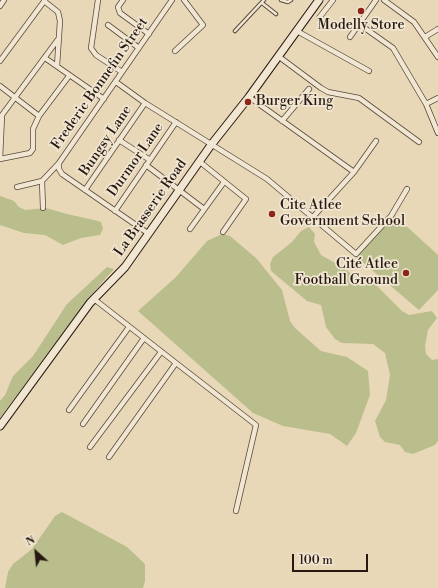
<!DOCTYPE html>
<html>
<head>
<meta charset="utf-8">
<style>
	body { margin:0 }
	#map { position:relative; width:438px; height:588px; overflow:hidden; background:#e8d8b8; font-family:"Libre Bodoni",serif }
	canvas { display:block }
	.north { position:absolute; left:16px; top:532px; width:40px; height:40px; -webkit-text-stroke:3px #f0e6d1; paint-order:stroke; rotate:333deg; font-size:11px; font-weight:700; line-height:16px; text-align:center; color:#271912 }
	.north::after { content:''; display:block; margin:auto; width:14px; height:18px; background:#271912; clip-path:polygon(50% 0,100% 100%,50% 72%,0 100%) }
	.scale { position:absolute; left:292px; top:554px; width:76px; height:18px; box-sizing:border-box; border:2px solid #271912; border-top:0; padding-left:5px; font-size:12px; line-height:14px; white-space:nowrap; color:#271912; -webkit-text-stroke:3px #f0e6d1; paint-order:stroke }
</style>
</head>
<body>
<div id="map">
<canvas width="438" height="588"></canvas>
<div class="north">N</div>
<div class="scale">100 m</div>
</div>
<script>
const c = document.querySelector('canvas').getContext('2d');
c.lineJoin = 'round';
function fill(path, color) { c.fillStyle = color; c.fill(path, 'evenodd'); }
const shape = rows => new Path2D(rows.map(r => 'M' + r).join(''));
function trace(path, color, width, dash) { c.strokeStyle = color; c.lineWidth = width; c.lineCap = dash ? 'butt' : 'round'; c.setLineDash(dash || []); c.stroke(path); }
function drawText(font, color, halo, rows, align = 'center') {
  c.font = font + ' "Libre Bodoni",serif'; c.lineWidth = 3.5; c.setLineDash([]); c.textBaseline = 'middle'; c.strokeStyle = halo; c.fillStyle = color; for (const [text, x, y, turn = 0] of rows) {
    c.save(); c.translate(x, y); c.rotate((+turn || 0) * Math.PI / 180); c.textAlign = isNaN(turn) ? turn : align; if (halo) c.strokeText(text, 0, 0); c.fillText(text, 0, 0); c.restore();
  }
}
const green = shape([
	[0,196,14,201,19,207,25,210,46,208,67,214,94,220,101,222,103,229,100,235,81,238,63,245,45,235,24,233,0,225],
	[393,214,438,255,438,290,419,310,353,254],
	[309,227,315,234,314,242,321,255,344,268,356,278,373,282,402,311,409,315,432,311,437,318,428,330,425,346,426,354,432,360,438,359,438,441,435,445,413,454,405,452,400,445,385,442,380,437,375,421,386,400,390,375,385,353,373,344,342,343,335,339,326,327,321,305,307,301,271,271,270,264,273,257,292,242,301,231],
	[222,234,230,236,256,258,282,290,290,321,295,328,321,351,347,357,368,371,370,395,356,433,347,446,330,434,283,426,253,413,138,311,176,277,207,241],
	[107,267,114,269,91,295,0,418,0,401,5,395,13,376,33,356,67,304],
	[62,512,127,547,145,564,145,581,143,588,5,588,8,572,13,564,32,549,55,516]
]);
const service = shape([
	[281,0,288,2,291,0],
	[262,3,276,14],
	[235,31,264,0]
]);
const minor = shape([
	[98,0,91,48,96,55,122,72],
	[123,0,118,7,120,13,149,34],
	[384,0,414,22,438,57],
	[44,1,58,12,60,21,57,66],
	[0,6,4,0],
	[319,18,333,0],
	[359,24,393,48,426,104,438,133],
	[108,25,139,48],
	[297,31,369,71],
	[350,37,376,0],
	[425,37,438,29],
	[175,51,203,25,184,0],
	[278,56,321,88,328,92,359,98,419,142],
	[45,58,104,99],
	[0,61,45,0],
	[116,82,145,103,267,179,356,254,391,216,407,189],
	[0,86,39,116],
	[249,97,354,172],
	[426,104,438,98],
	[282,121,309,89],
	[119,140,150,160],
	[0,159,2,115,59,38],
	[0,159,30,153,33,149,33,129,39,116,69,76],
	[200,162,246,199,223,232],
	[146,165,204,209],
	[17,187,42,181],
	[85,190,145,103],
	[43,208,42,181,59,163],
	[115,211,176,122],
	[312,218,354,172,376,141],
	[190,229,224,182],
	[149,234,62,174,59,169,59,163,172,0],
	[94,299,176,363,109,457],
	[176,363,256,425,236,511],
	[69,410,129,327],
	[83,424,144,338],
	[90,447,161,352]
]);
const secondary = shape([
	[0,426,90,303,125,267,211,145,249,97,319,0]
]);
const markers = [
	[361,11,4,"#8f2418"],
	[248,102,4,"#8f2418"],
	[272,214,4,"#8f2418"],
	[406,273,4,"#8f2418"]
];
const poiNames = [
	["Modelly Store",361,26,"center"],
	["Burger King",256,102],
	["Cite Atlee",280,206],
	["Government School",280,222],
	["Cité Atlee",398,265,"right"],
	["Football Ground",398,281,"right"]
];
const streetNames = [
	["Frederic Bonnefin Street",100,84,-55],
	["Bungsy Lane",106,141,-56],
	["Durmor Lane",136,160,-55],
	["La Brasserie Road",151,208,-55]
];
fill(green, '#babe8c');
trace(service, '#57493c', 4.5);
trace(minor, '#57493c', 6);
trace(secondary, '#271912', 9);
trace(service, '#f0e6d1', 2.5);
trace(minor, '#f0e6d1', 4.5);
trace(secondary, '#f0e6d1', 7);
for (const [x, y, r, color] of markers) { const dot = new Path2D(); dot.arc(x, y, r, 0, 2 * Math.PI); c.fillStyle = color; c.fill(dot); trace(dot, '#f0e6d1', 1.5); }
drawText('14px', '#271912', '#f0e6d1', poiNames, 'left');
drawText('14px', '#271912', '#f0e6d1', streetNames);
</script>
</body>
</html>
